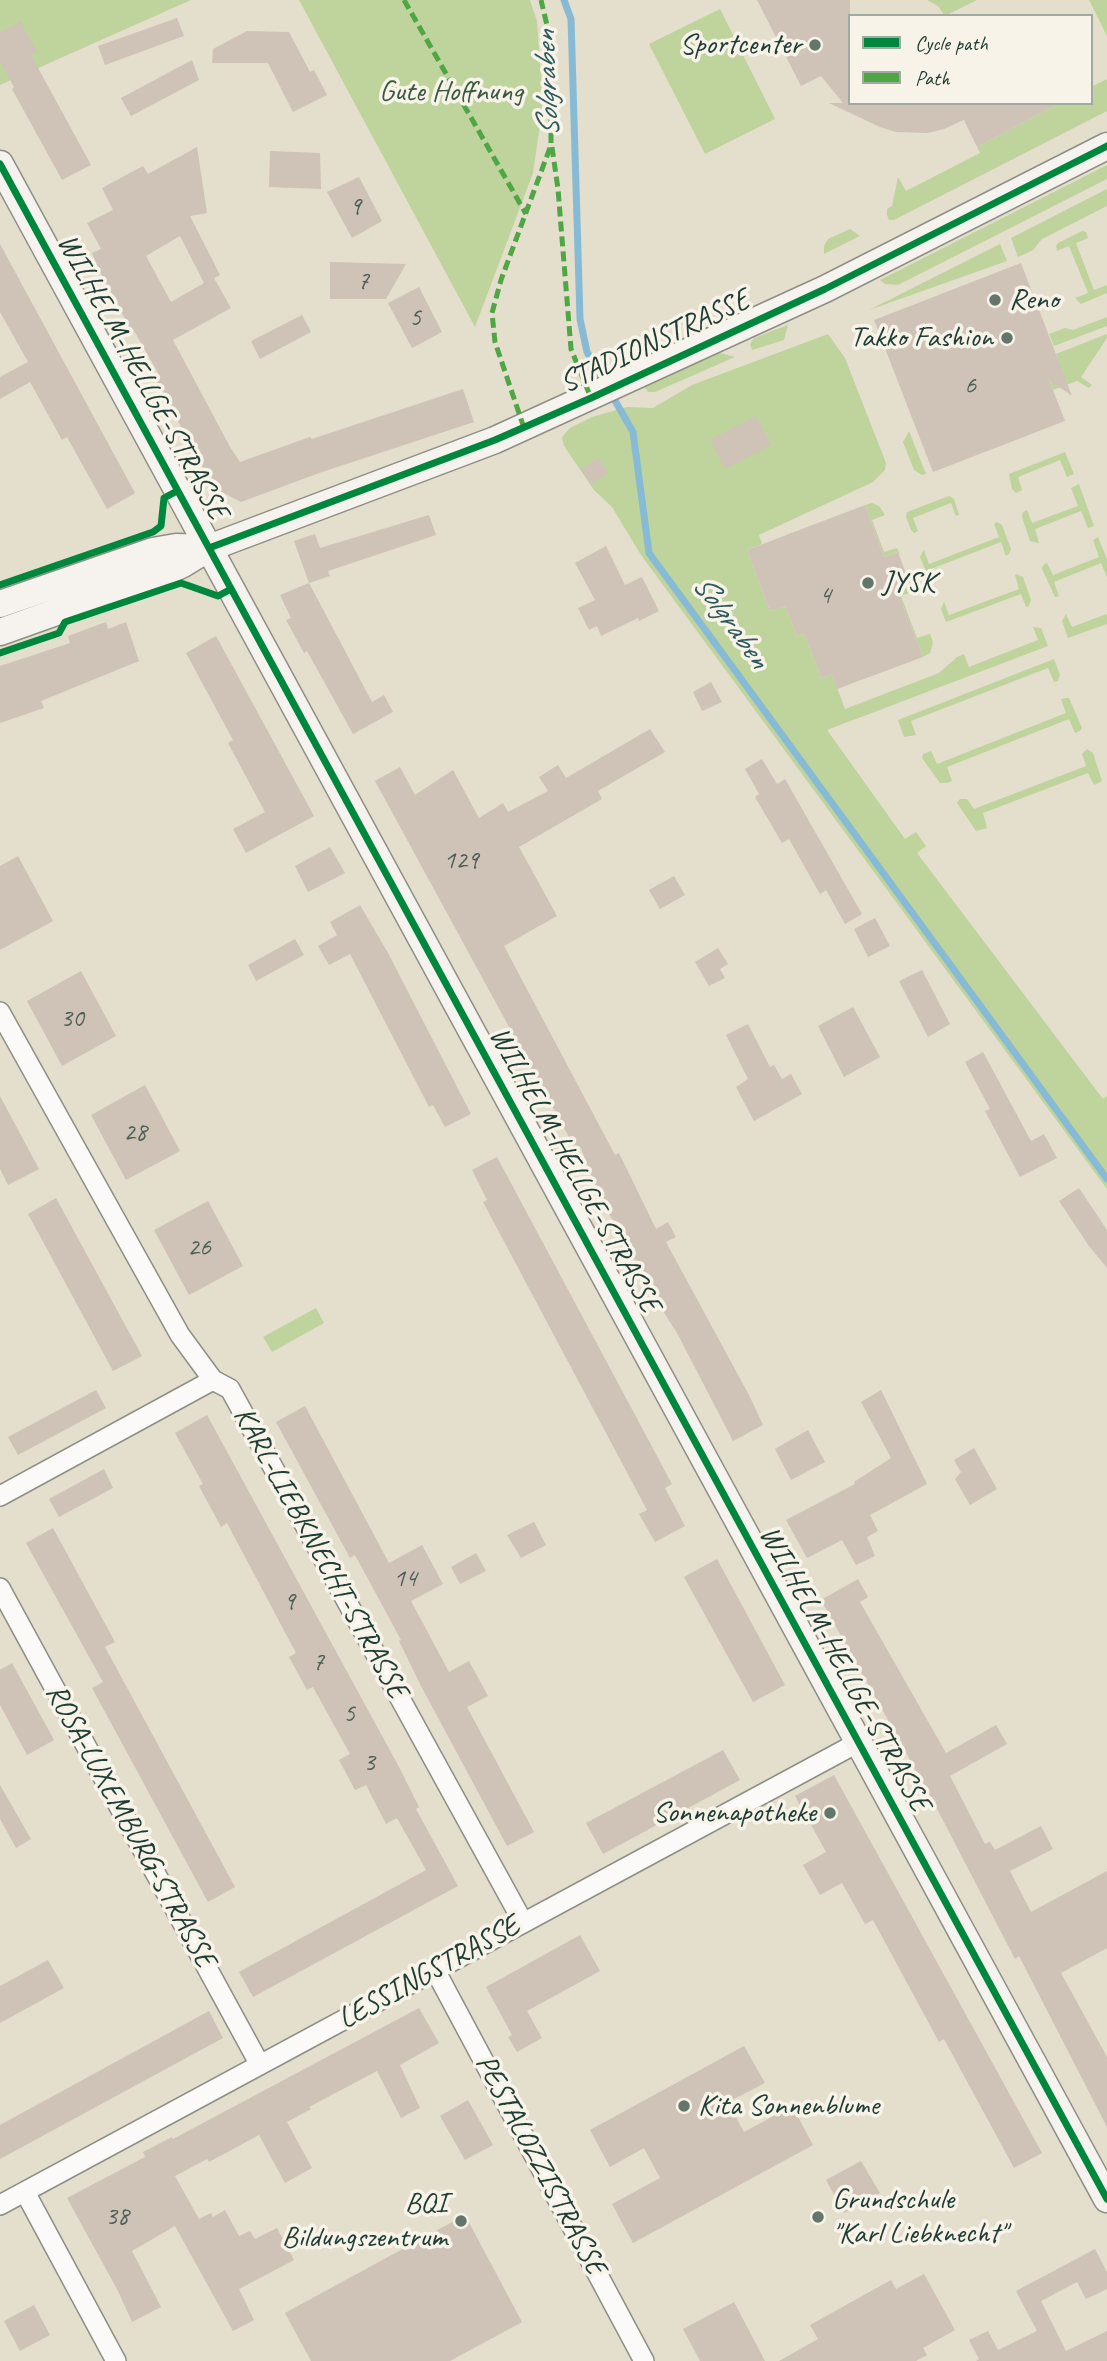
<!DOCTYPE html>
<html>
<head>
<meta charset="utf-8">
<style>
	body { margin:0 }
	#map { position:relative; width:1107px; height:2361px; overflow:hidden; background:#e4decd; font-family:Caveat,sans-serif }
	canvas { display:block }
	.legend { position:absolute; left:848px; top:14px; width:245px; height:91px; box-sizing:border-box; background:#f7f3e8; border:2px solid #a1aaa0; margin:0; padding:9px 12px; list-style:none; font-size:21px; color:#1f3d34 }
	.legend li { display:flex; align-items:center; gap:14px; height:35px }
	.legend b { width:35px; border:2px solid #a1aaa0 }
</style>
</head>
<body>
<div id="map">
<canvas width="1107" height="2361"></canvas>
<ul class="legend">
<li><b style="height:9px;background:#00873e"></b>Cycle path</li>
<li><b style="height:9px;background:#4fa644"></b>Path</li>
</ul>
</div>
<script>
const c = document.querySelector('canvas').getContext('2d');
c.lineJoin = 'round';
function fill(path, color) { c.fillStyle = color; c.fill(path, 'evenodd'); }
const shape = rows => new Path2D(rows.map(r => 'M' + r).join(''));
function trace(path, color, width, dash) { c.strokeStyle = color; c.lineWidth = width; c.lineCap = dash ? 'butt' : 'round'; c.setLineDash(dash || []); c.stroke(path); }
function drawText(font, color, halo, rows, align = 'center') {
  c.font = font + ' Caveat,sans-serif'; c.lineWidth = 7; c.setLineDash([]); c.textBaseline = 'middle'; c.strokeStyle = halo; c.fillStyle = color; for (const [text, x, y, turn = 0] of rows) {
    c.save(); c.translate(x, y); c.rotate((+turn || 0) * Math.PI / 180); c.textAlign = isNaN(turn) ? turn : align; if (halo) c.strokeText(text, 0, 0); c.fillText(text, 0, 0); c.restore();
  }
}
const green = shape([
	[0,0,191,0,0,85],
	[299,0,530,0,537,21,541,75,542,111,533,173,475,327],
	[927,0,977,0,945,16,938,6],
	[1089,0,1107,0,1107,36],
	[720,9,775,119,705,154,649,44],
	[1107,79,1107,111,894,220,889,220,887,215,887,209,892,206,898,177,906,191,980,153,977,147,1060,103,1091,103,1091,87],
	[1107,165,1107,179,898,285,885,284,880,280],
	[1107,189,1107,206,1042,239,1033,250,1018,257,1011,238],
	[850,229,860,236,824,254,824,246,828,239],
	[1082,231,1086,232,1088,238,1076,243,1094,290,1107,285,1107,293,1081,304,1075,298,1088,293,1069,246,1057,251,1056,246,1058,243],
	[1000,244,1007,261,869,310],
	[1107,317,1107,326,1054,346,1049,334,1065,328,1073,330],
	[788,325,784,340,752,350,750,344,754,338],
	[828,334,845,358,886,463,885,470,873,482,759,535,762,544,747,550,770,611,785,606,797,636,804,633,821,678,832,674,845,709,939,673,957,657,964,654,969,667,1038,640,1033,627,1041,628,1048,646,827,730,905,839,916,832,926,846,917,853,1103,1099,1107,1096,1107,1189,641,555,612,507,594,490,564,446,562,437,570,428,592,417,627,407,653,408,692,385],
	[1107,334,1107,338,1081,377,1092,385,1089,388,1077,381,1053,390,1045,369,1059,363,1056,354],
	[717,352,735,357,655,392,648,392,643,385],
	[909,431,926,474,922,475,914,470,903,442],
	[1065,452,1074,474,1067,477,1060,460,1018,477,1022,490,1016,493,1012,489,1009,474],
	[1079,484,1094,526,1088,528,1081,511,1035,529,1039,543,1030,541,1022,517,1023,512,1027,510,1032,523,1078,506,1071,488],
	[949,496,954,499,959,515,956,516,951,503,913,518,918,531,914,533,911,530,906,517,907,512],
	[872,503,879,506,885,515,872,520,884,552,897,548,900,555,897,552,884,557,865,505],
	[997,522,1002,525,1011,549,1009,554,1006,556,1001,542,931,569,936,583,930,581,920,557,924,550,929,564,999,537,994,524],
	[1098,537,1107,559,1107,577,1101,563,1054,582,1059,596,1055,597,1042,569,1043,565,1047,563,1053,575,1099,557,1093,540],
	[1017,574,1023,577,1031,600,1029,606,1026,607,1021,594,946,622,941,609,944,602,949,615,1019,589,1015,575],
	[908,577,914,591,901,596,917,638,930,634,933,642,930,653,923,657,897,590,910,585],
	[1066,614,1072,627,1107,614,1107,624,1068,638,1062,621],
	[1054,659,1060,675,1058,681,1054,682,1048,668,911,721,916,735,904,737,898,720],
	[1066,698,1069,698,1082,728,1080,731,1075,733,1069,719,947,767,952,781,947,783,940,783,922,758,923,754,931,751,937,764,1066,713,1061,699],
	[1087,749,1093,753,1102,781,1094,785,1088,773,983,813,987,828,976,831,957,803,960,799,967,799,974,809,1086,766,1082,754],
	[316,1308,324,1323,272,1352,263,1337]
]);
const stream = shape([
	[564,0,571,19,580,319,587,352,633,432,649,553,1107,1179]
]);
const building = shape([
	[757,0,850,0,850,103,1060,103,977,147,964,120,944,129,928,133,896,132,880,127,829,103,843,103,821,76,801,86],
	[177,18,184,36,105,65,98,46],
	[20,21,37,52,31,55,91,165,62,180,12,89,14,87,0,61,0,33],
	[247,31,289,32,310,72,314,70,327,95,293,112,268,63,212,63,213,49],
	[192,60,199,80,131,116,121,98],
	[197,147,207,213,190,216,220,275,214,278,231,308,173,340,230,447,240,462,310,437,312,439,463,389,474,422,322,472,241,502,214,488,153,375,158,373,132,327,130,328,99,270,92,253,101,249,87,223,113,210,102,188,143,166,148,174],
	[180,236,204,283,171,302,146,256],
	[270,151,320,153,321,189,269,187],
	[359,177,382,221,352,238,327,192],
	[0,244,135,493,107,509,67,437,62,440,30,382,0,399,0,377,28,362,0,312],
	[330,262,406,264,386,299,330,299],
	[1021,263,1072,396,1049,380,1065,421,933,472,874,320],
	[419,287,442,332,412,348,388,303],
	[302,315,311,332,260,359,251,341],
	[756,416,771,445,725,469,710,440],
	[598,458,608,473,591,484,581,469],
	[865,505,884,557,898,552,910,585,897,590,923,657,837,689,832,674,821,678,804,633,797,636,785,606,770,611,747,550],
	[429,515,436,535,328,571,330,576,309,583,294,541,315,534,320,548],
	[606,546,625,585,642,577,659,611,639,621,638,618,601,636,597,626,589,630,578,608,595,600,575,563],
	[309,583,372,702,384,695,393,712,353,734,307,651,304,653,286,620,291,618,280,595],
	[106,622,108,629,126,622,139,661,41,701,44,708,0,723,0,666,70,643,68,636],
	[216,636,314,816,246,853,233,829,265,812,228,743,233,740,186,653],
	[711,682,722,702,702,711,693,692],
	[650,729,665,752,598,791,602,799,519,847,557,916,504,946,615,1155,619,1153,656,1229,668,1222,676,1237,666,1242,750,1397,763,1425,733,1441,677,1333,661,1308,635,1259,632,1261,624,1247,628,1245,603,1204,580,1146,575,1148,375,781,400,767,415,795,453,770,479,818,503,803,508,812,548,791,539,777,558,765,566,778],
	[762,759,777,784,785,779,862,914,845,924,826,890,820,894,789,839,782,843,755,797,759,794,745,769],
	[330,847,345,873,308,892,295,866],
	[18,856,53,921,0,950,0,866],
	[674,876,685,895,660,909,649,890],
	[360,905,388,953,471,1114,445,1127,433,1105,429,1107,350,954,329,965,318,946,337,935,330,922],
	[875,918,890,946,868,957,854,929],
	[295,939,304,955,256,981,248,965],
	[718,948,728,964,720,969,725,978,709,986,695,962],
	[922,970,950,1024,928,1037,899,981],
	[81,971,116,1036,62,1066,27,1001],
	[853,1007,880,1057,844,1077,818,1026],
	[748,1024,770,1067,774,1065,782,1079,791,1074,802,1094,754,1121,736,1087,748,1079,726,1035],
	[983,1052,1031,1141,1044,1134,1057,1158,1020,1177,985,1111,990,1109,965,1062],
	[145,1085,180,1151,126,1180,91,1115],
	[0,1096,39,1169,8,1185,0,1169],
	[497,1157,672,1484,665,1488,685,1526,655,1542,639,1514,647,1510,483,1202,487,1200,472,1170],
	[1079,1188,1107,1230,1107,1268,1089,1246,1059,1201],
	[56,1198,142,1356,113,1371,28,1214],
	[208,1201,243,1266,189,1295,154,1230],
	[96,1390,106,1408,18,1455,8,1437],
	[881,1390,927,1484,870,1515,878,1531,867,1537,875,1556,856,1565,842,1540,807,1558,786,1520,855,1484,854,1482,891,1458,861,1402],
	[305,1406,389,1563,422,1545,443,1584,411,1601,449,1672,469,1661,488,1696,467,1707,534,1832,507,1846,421,1686,399,1641,401,1640,355,1555,350,1558,276,1422],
	[207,1415,399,1767,419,1807,416,1809,458,1886,253,1997,239,1972,426,1870,397,1818,386,1824,366,1785,355,1790,339,1760,350,1754,313,1687,307,1690,289,1657,296,1653,227,1523,221,1527,199,1486,203,1484,175,1433],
	[808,1430,825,1462,791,1480,775,1449],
	[974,1448,997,1489,970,1505,955,1479,961,1472,954,1460],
	[104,1469,113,1488,59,1517,49,1499],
	[534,1522,546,1545,521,1558,507,1535],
	[53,1528,115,1642,105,1647,235,1887,208,1902,92,1688,103,1682,26,1543],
	[476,1553,486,1571,460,1584,451,1567],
	[717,1559,785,1685,753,1702,684,1577],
	[858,1579,868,1597,860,1602,946,1753,996,1725,1007,1744,950,1776,985,1844,990,1842,995,1850,1041,1826,1053,1849,1010,1871,1031,1912,1107,1871,1107,1948,1061,1973,1107,2057,1107,2127,1019,1956,1015,1959,933,1801,821,1600],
	[12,1663,54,1740,27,1755,0,1705,0,1670],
	[723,1750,740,1780,603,1854,586,1823],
	[834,1775,1042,2153,1014,2168,944,2039,939,2042,873,1920,865,1924,842,1883,820,1895,803,1865,826,1852,795,1796],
	[0,1785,31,1839,16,1848,0,1819],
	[580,1935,600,1971,527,2011,542,2038,517,2052,508,2037,512,2035,486,1987],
	[48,1960,64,1988,0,2023,0,1986],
	[419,2008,439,2043,400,2065,420,2108,401,2118,377,2071,309,2107,311,2109,287,2122,312,2168,285,2183,259,2135,209,2162,207,2159,175,2176,199,2219,211,2213,213,2217,225,2210,239,2236,250,2231,255,2239,277,2228,294,2260,239,2289,254,2320,233,2331,175,2226,132,2251,161,2307,132,2322,118,2291,67,2198,145,2157,143,2152,172,2137,173,2139],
	[209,2011,223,2038,0,2159,0,2125],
	[744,2046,765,2083,728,2102,744,2132,792,2106,813,2145,633,2243,612,2204,660,2178,644,2148,610,2167,590,2130],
	[468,2100,493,2145,465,2160,440,2116],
	[861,2161,880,2193,844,2213,826,2180],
	[465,2215,522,2322,450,2361,311,2361,285,2313],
	[1095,2249,1107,2272,1107,2289,1086,2299,1077,2282,1041,2301,1066,2351,1107,2331,1107,2361,976,2361,979,2359,969,2340,988,2331,998,2350,1037,2331,1016,2291],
	[924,2274,955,2330,923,2348,927,2355,916,2361,779,2361,818,2339,810,2325,891,2280,896,2289],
	[734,2302,765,2361,700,2361,683,2329],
	[34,2305,50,2335,20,2351,4,2321]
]);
const street = shape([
	[0,1012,180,1335,213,1380,230,1389,523,1922],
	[0,1496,213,1380],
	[0,1588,260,2065],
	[435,1970,644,2361],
	[25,2192,116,2361],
	[0,2205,859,1742]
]);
const secondary = shape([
	[0,164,1107,2199],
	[0,604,153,551,176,547,209,548],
	[0,632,160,575,183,564,209,548,495,440,825,289,1107,146]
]);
const quiet = shape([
	[404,0,526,214],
	[552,147,558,189,571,349,591,398],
	[524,428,495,342,492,313,501,280,551,145,551,42,541,0]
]);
const cycleway = shape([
	[0,164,1107,2199],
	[209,548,495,440,591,398,825,289,1107,146],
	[0,585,153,532,161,526,164,498,177,491],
	[0,653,59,633,65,622,181,583,218,596,231,589]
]);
const markers = [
	[815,45,7,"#64756a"],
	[995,300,7,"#64756a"],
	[1007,338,7,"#64756a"],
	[868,583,7,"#64756a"],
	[830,1813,7,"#64756a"],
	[684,2106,7,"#64756a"],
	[818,2217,7,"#64756a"],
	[461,2221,7,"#64756a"]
];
const numberNames = [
	["9",355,207],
	["7",363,282],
	["5",415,318],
	["6",970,386],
	["4",825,596],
	["129",461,861],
	["30",72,1019],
	["28",135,1133],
	["26",199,1248],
	["14",405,1579],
	["9",289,1602],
	["7",318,1663],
	["5",349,1714],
	["3",369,1763],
	["38",117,2217]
];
const poiNames = [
	["Sportcenter",801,45],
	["Reno",1009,300,"left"],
	["Takko Fashion",993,338],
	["JYSK",882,583,"left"],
	["Sonnenapotheke",816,1813],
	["Kita Sonnenblume",698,2106,"left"],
	["Grundschule",832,2200,"left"],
	["\"Karl Liebknecht\"",832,2234,"left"],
	["BQI",447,2204],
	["Bildungszentrum",447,2238]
];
const parkNames = [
	["Gute Hoffnung",451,92]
];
const streetNames = [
	["STADIONSTRASSE",655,342,-25],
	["WILHELM-HELLGE-STRASSE",142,377,61],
	["WILHELM-HELLGE-STRASSE",574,1170,61],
	["KARL-LIEBKNECHT-STRASSE",320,1553,61],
	["WILHELM-HELLGE-STRASSE",844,1669,61],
	["ROSA-LUXEMBURG-STRASSE",130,1826,61],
	["LESSINGSTRASSE",429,1973,-29],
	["PESTALOZZISTRASSE",540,2165,62]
];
const waterNames = [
	["Solgraben",548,84,-92],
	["Solgraben",730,622,54]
];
fill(green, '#bfd39d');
trace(stream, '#87bbd5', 7);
fill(building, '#cfc2b7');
trace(street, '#8d8f85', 22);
trace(secondary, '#8d8f85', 29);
trace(street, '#fbfaf8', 19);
trace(secondary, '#f6f2ed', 26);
trace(quiet, '#4fa644', 5, [10, 5]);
trace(cycleway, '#00873e', 7);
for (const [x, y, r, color] of markers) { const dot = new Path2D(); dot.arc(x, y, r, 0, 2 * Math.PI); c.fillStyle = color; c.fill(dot); trace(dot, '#f7f3e8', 2.5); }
drawText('26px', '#4b5e55', null, numberNames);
drawText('30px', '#1f3d34', '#f7f3e8', poiNames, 'right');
drawText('30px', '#395941', '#f7f3e8', parkNames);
drawText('30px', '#1f3d34', '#f7f3e8', streetNames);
drawText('italic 32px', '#2f595d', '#f7f3e8', waterNames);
</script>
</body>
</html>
